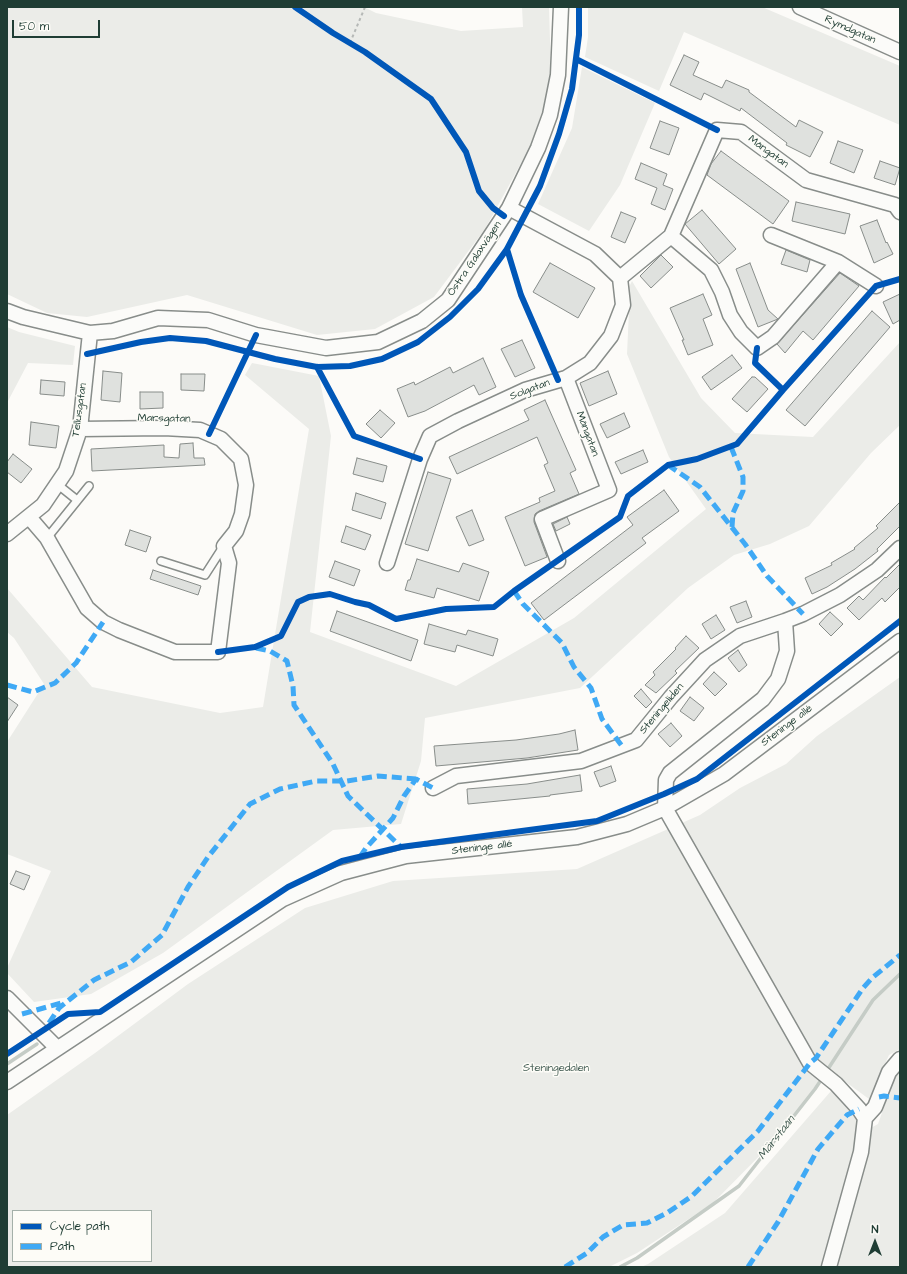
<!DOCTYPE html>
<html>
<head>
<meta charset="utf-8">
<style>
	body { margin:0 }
	#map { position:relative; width:907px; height:1274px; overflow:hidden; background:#fcfbf8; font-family:"Architects Daughter",sans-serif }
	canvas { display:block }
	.frame { position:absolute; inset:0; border:8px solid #1f3d34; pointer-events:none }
	.legend { position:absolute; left:12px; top:1210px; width:140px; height:52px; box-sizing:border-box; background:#fdfcf7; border:1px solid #a4b0a9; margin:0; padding:5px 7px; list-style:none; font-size:12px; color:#1f3d34 }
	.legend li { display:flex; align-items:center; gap:8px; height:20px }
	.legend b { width:20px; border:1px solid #a4b0a9 }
	.north { position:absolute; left:855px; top:1222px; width:40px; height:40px; -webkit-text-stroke:3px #fdfcf7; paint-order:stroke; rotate:0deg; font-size:11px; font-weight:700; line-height:16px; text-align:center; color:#1f3d34 }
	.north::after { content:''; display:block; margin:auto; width:14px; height:18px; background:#1f3d34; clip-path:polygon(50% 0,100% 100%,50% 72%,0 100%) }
	.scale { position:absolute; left:12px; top:20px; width:88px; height:18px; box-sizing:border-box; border:2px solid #1f3d34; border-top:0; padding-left:5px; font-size:12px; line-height:14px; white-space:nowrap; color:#1f3d34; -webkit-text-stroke:3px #fdfcf7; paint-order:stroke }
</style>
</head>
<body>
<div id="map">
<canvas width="907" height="1274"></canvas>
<div class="frame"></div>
<ul class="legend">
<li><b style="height:5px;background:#0057b8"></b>Cycle path</li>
<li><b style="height:5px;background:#3fa9f5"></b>Path</li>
</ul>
<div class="north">N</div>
<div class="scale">50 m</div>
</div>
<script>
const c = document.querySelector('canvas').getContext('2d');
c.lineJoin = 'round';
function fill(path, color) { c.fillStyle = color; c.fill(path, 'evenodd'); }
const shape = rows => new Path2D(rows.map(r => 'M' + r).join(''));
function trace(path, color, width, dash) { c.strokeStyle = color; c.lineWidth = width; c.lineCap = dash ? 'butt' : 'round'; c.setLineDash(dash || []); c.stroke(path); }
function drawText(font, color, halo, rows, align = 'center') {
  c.font = font + ' "Architects Daughter",sans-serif'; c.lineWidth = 3; c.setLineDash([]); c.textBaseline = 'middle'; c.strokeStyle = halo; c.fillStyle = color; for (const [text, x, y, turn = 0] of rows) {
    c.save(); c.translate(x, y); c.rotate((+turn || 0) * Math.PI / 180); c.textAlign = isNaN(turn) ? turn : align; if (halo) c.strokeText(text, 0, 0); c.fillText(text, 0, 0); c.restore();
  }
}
const green = shape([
	[7,7,364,7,376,13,461,31,523,27,522,7,549,7,551,73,543,109,530,147,485,229,434,297,375,329,317,335,187,295,87,317,47,313,7,294],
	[588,7,762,7,900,66,900,125,684,32,659,91,585,57,588,37],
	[582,67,655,103,620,185,589,231,538,204,572,128],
	[632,281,701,398,735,433,813,437,900,342,900,425,871,453,809,526,770,544,734,555,688,588,580,688,425,718,421,761,401,824,333,830,163,953,91,994,34,1002,7,973,7,968,51,871,7,854,7,742,44,684,14,638,7,632,7,588,92,687,220,713,263,707,309,429,245,375,252,363,319,376,331,436,310,632,456,686,574,618,706,509,669,457,627,354,629,311,627,291],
	[7,327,19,332,75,346,73,365,28,363,7,403],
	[900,677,900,1049,889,1055,869,1099,817,1061,821,1079,782,1133,713,1203,637,1253,609,1267,7,1267,7,1115,95,1053,188,984,305,908,393,881,577,869,700,815,740,788,786,764,817,736],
	[13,1211,151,1211,151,1261,13,1261],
	[900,1070,900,1267,641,1267,648,1264,725,1213,831,1091,859,1117,860,1134,878,1124,895,1076]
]);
const stream = shape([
	[7,1064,37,1044],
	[826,1072,873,1000,900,974],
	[620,1267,637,1258,739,1186,815,1089,823,1077]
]);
const building = shape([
	[684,55,699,62,693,75,722,88,726,80,749,90,749,92,796,127,799,120,823,132,810,157,786,145,787,143,741,108,740,111,704,93,701,100,670,85,684,55],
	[660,121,679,128,669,155,650,148,660,121],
	[838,141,863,150,854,173,830,163,838,141],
	[721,151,789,201,773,224,707,175,711,164,721,151],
	[880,161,900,168,895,185,874,178,880,161],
	[641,163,667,174,663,185,673,189,665,210,651,204,657,188,635,179,641,163],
	[796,202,850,214,845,234,792,221,796,202],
	[702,210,736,249,719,264,685,224,702,210],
	[621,212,636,218,625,243,611,237,621,212],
	[877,220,886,243,887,242,893,254,874,263,860,226,877,220],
	[786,250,810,260,807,272,781,264,786,250],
	[661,255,673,267,651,288,640,276,661,255],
	[550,263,595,288,578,318,533,292,550,263],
	[750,263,768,310,778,319,758,327,736,269,750,263],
	[840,273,859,286,813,340,803,331,785,353,777,344,840,273],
	[703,294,712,315,703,319,713,345,688,355,682,340,684,340,670,308,703,294],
	[900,294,900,320,893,324,883,302,900,294],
	[872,311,890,327,805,426,786,410,872,311],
	[522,340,535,368,515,377,501,349,522,340],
	[732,355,742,368,711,390,702,377,732,355],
	[483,358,496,387,479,395,474,385,425,411,408,417,397,389,414,382,415,385,450,367,453,373,483,358],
	[103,371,122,373,120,402,101,400,103,371],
	[608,371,617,394,589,406,580,383,608,371],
	[181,374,205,374,204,391,181,390,181,374],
	[752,377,755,377,768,389,747,412,732,399,752,377],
	[41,380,65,382,64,396,40,394,41,380],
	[140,392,163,392,163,408,140,409,140,392],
	[545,400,576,470,570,473,579,494,539,511,535,514,534,522,547,557,525,566,505,517,540,502,539,498,555,491,544,465,548,463,537,437,457,474,449,457,529,420,524,410,545,400],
	[380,410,395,423,381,438,366,424,380,410],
	[624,413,630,427,607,438,600,424,624,413],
	[31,422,59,426,56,448,29,445,31,422],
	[193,443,194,458,204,458,205,465,92,471,91,449,164,445,164,457,179,458,180,444,193,443],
	[643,450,648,462,621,474,615,462,643,450],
	[13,454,32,469,21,483,7,472,7,462,13,454],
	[357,458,387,466,383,482,353,474,357,458],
	[428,472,451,479,428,551,405,544,428,472],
	[664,490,679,511,642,538,646,543,544,620,531,603,633,525,627,517,664,490],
	[356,493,386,503,381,519,352,510,356,493],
	[900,502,900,526,877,549,878,551,855,569,827,587,812,594,805,578,832,565,831,563,855,549,854,548,878,528,876,526,900,502],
	[472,510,484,540,469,546,456,517,472,510],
	[567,517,570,524,556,531,553,524,567,517],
	[346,526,371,535,365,550,341,542,346,526],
	[130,530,151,537,146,552,125,545,130,530],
	[417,559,459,572,463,563,489,572,479,601,437,588,434,598,405,590,408,580,410,580,417,559],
	[335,561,360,570,354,586,329,577,335,561],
	[900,564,900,587,885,602,882,598,859,620,847,608,859,596,863,600,885,577,886,578,900,564],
	[153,570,201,586,198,595,150,579,153,570],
	[746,601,752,617,737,623,730,607,746,601],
	[337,611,418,640,411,661,330,631,337,611],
	[830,612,843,624,831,636,819,624,830,612],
	[716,615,725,630,711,639,702,624,716,615],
	[429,624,466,635,468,630,498,639,493,656,457,645,455,652,424,644,429,624],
	[686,636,699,648,675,671,677,673,656,693,645,685,655,675,653,672,676,649,675,648,686,636],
	[738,650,747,665,739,672,728,658,738,650],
	[714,672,727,684,715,696,703,684,714,672],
	[641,689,652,702,646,708,634,696,641,689],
	[7,697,18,705,7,722,7,697],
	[690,697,704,708,694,721,680,711,690,697],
	[671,723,682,736,670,747,658,734,671,723],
	[575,730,578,750,527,758,436,766,434,746,516,740,559,734,575,730],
	[611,766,616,781,600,787,594,772,611,766],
	[580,775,582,791,550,795,550,796,468,804,467,789,527,784,580,775],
	[16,871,30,876,24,890,10,884,16,871]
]);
const path = shape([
	[350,43,365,7]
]);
const lane = shape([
	[57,484,77,500],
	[47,538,89,486],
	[161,561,205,575,223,547]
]);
const street = shape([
	[800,7,900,52],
	[771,235,838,262,876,286],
	[671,236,711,270,722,292,730,315,741,332,757,348,773,337,838,262],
	[620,278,671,236,717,130,741,132,806,180,895,205,900,212],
	[7,311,23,317,90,333,113,331,158,318,208,320,256,335,326,348,378,342,422,321,448,300,509,208,538,148,550,115,558,75,561,7],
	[29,517,47,538,87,608,103,622,119,630,175,652,218,652,229,563,224,546,236,531,242,514,246,485,241,459,221,439,200,430,164,428,80,429],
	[7,534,43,505,66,471,80,429,90,333],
	[558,561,542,519,609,490,566,378],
	[387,563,420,459,430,436,458,421,525,390,566,378,590,363,611,336,623,305,620,278,595,254,509,208],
	[785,621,803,614,840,595,877,570,900,548],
	[433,788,456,776,581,761,636,740,671,697,705,660,740,636,785,621,787,651,778,679,763,699,670,773,666,780,665,808,806,1056,810,1063,836,1084,859,1109,865,1118,861,1152,829,1267],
	[7,998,57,1048],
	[7,1082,283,899,341,873,406,856,577,837,627,824,665,808,724,774,900,641],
	[865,1118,875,1107,889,1072,900,1059]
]);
const quiet = shape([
	[731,447,743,477,743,491,733,513,732,527],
	[668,465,700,487,745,544,767,576,803,614],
	[514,591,523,604,562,643,574,667,591,688,602,719,622,746],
	[256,648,270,651,287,661,293,686,294,705,333,764,348,796,401,847],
	[7,685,33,692,55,683,76,663,103,622],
	[360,857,366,848,393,818,404,796,416,779,433,788],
	[22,1014,65,1002],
	[49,1023,59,1008,94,980,131,962,162,935,188,887,208,857,250,804,280,789,316,781,347,781,378,776,416,779],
	[879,1097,884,1096,900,1098],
	[565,1267,587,1253,603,1237,623,1225,647,1223,667,1213,692,1196,758,1131,810,1063,816,1058,863,988,872,978,900,955],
	[748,1267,778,1222,818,1149,847,1115,859,1109]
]);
const cycleway = shape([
	[295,7,333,33,365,52,431,99,466,152,479,191,493,208,504,216],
	[576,59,717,130],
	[507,249,521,295,558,380],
	[757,348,755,363,783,390],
	[87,354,141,342,170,338,206,341,275,359,317,367,350,366,382,359,418,342,450,317,478,289,507,249,540,186,559,134,572,89,579,35,579,7],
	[317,367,354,436,420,459],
	[209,434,256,335],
	[218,652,255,647,281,636,298,602,309,597,330,594,355,602,369,605,396,619,446,609,494,607,514,591,620,517,628,496,668,465,697,459,737,444,783,390,876,286,900,279],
	[7,1054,68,1014,100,1012,288,887,342,861,401,847,597,821,664,794,697,779,900,621]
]);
const streetNames = [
	["Rymdgatan",850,30,24],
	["Mångatan",768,152,36],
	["Östra Galaxvägen",475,259,-56],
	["Solgatan",530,390,-21],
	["Tellusgatan",80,410,-82],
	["Marsgatan",164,419,1],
	["Mångatan",587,434,69],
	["Steningeliden",662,709,-50],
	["Steninge allé",787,726,-37],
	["Steninge allé",482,848,-7]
];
const parkNames = [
	["Steningedalen",556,1069]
];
const waterNames = [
	["Märstaån",777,1138,-52]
];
fill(green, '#ebece8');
trace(stream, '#c5ccc6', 3.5);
fill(building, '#dfe1de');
trace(building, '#888d8a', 1);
trace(lane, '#888d8a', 10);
trace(street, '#888d8a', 17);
trace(path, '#b5b8b6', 2, [3, 3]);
trace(lane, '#fbfbf9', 7);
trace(street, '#fbfbf9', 14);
trace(quiet, '#3fa9f5', 5, [10, 5]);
trace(cycleway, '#0057b8', 6);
drawText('11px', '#1f3d34', '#fdfcf7', streetNames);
drawText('11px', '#455e55', '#fdfcf7', parkNames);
drawText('italic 12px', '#435c53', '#fdfcf7', waterNames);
</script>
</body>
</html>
